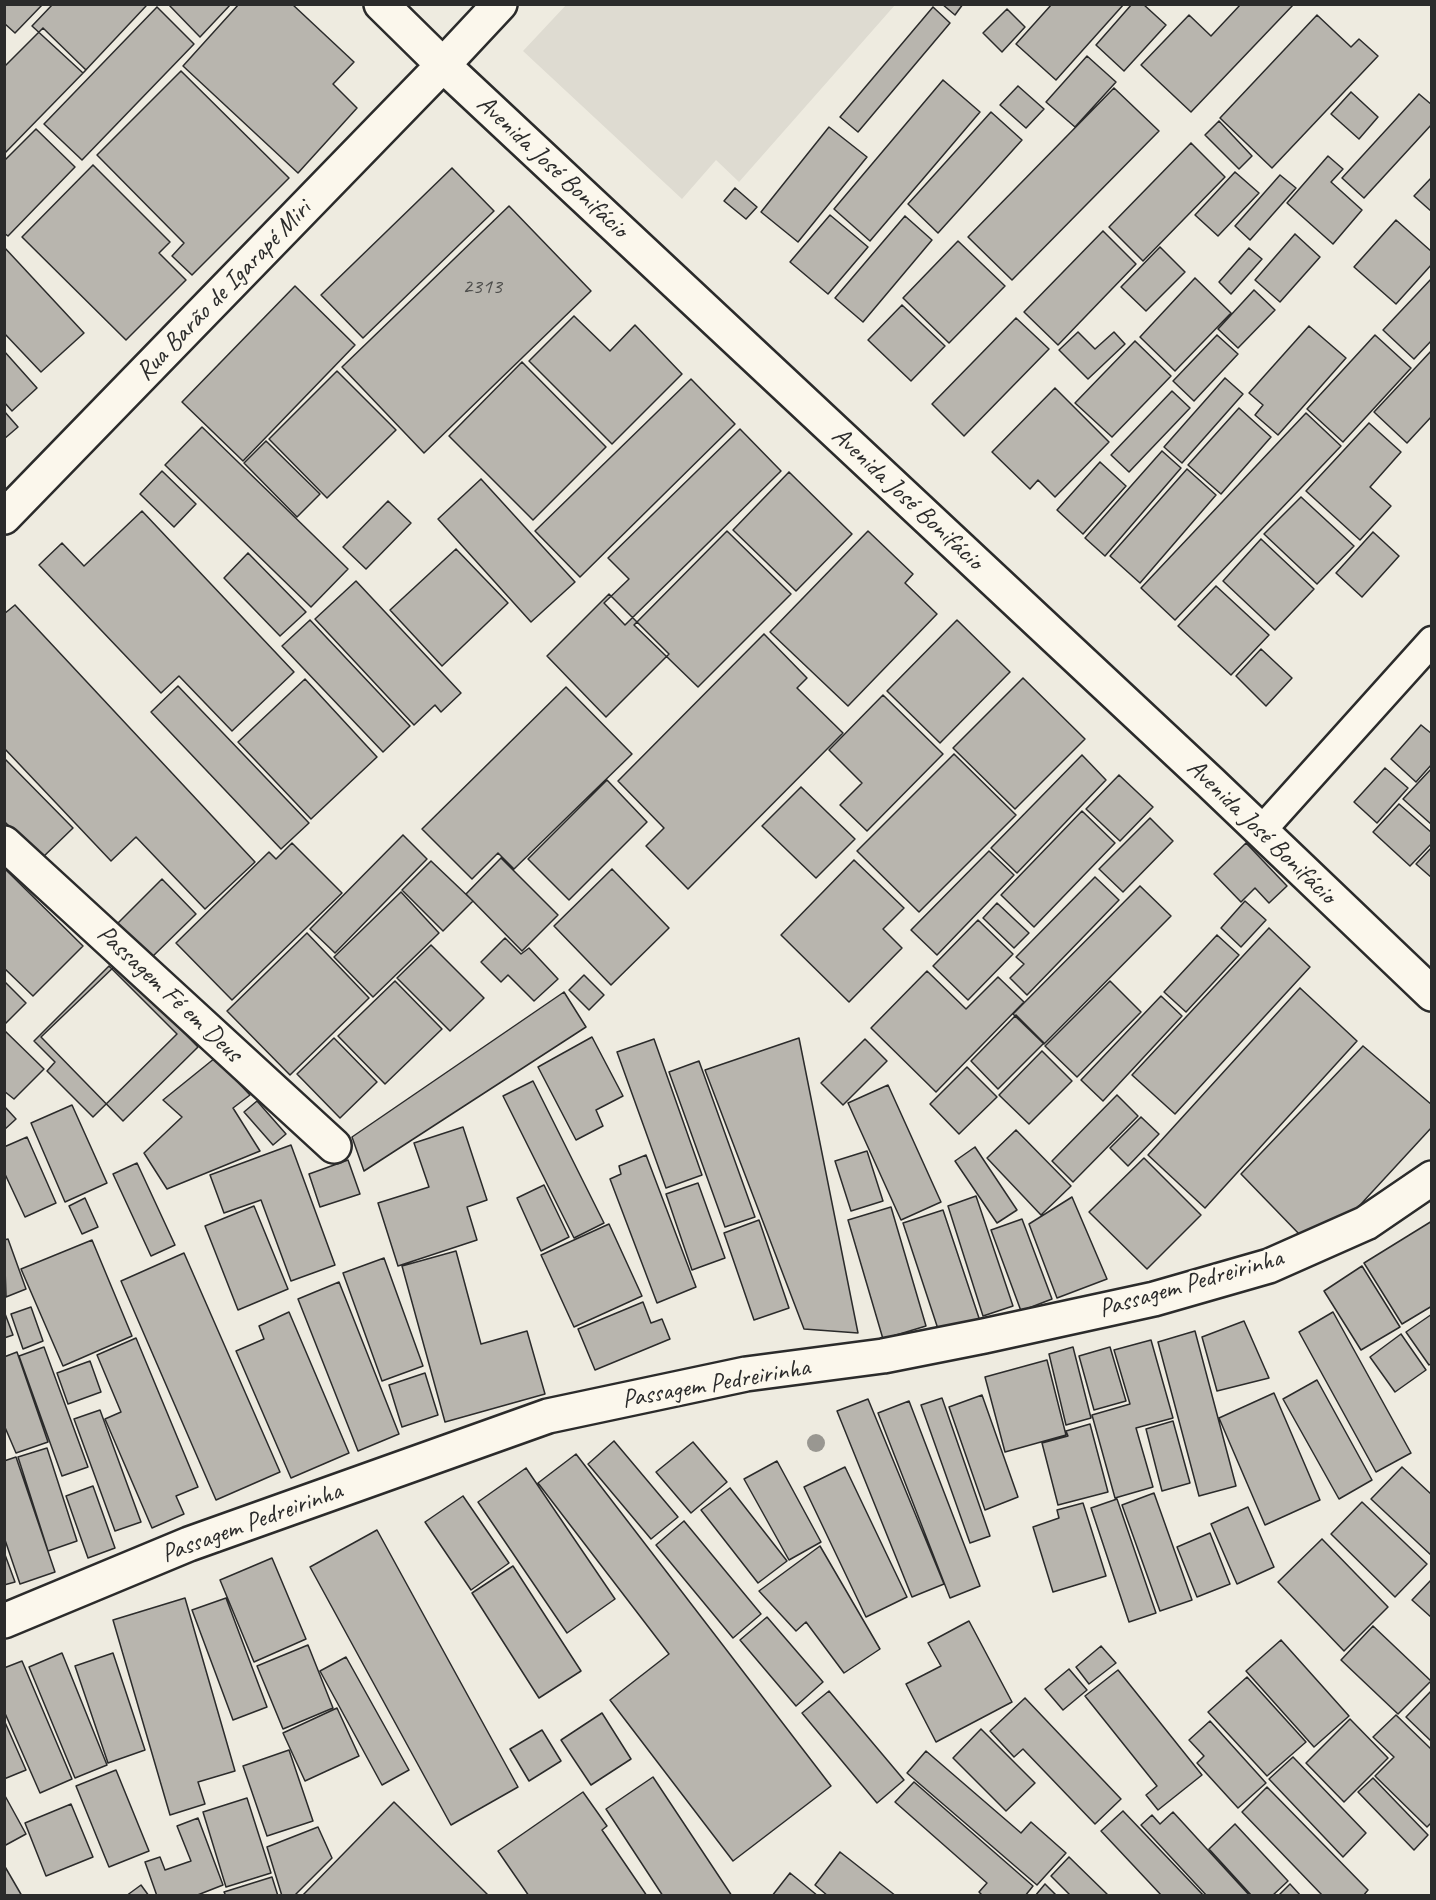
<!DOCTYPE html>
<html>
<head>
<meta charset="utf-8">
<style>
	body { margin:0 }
	#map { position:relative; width:1436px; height:1900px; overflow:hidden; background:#eeebe0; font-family:Caveat,sans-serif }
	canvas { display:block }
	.frame { position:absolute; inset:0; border:6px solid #2b2b2b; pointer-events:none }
</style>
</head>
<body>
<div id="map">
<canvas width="1436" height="1900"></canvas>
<div class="frame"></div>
</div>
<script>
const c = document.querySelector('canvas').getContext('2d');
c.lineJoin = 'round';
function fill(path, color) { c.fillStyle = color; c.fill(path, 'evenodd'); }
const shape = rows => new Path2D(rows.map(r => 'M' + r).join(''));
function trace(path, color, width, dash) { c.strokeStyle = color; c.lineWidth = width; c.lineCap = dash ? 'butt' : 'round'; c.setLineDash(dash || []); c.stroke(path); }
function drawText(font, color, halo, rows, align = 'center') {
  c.font = font + ' Caveat,sans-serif'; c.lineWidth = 5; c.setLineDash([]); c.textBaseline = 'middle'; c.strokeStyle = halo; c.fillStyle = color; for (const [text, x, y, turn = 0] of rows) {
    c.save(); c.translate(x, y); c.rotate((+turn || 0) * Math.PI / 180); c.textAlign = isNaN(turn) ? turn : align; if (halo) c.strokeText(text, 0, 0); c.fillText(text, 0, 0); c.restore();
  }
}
const built = shape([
	[567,4,895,4,895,5,739,182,716,160,682,199,523,51]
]);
const building = shape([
	[4,4,43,4,15,33,4,23,4,4],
	[53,4,144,4,146,6,83,73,32,26,53,4],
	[168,4,231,4,200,37,168,4],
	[239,4,292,4,354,62,333,84,357,108,298,173,183,66,239,4],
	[942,4,963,4,955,15,942,4],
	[1052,4,1124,4,1056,80,1016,44,1052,4],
	[1132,4,1143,4,1166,25,1124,71,1096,45,1132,4],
	[1241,4,1294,4,1191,112,1141,65,1189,15,1211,36,1241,4],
	[157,7,194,44,82,160,44,124,157,7],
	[933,7,950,23,858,132,840,117,933,7],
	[1007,9,1025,27,1002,52,983,33,1007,9],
	[1317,15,1351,47,1359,39,1378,56,1272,168,1220,118,1317,15],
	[43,28,86,70,4,154,4,67,43,28],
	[1087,56,1116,82,1075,127,1046,102,1087,56],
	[181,71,289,178,192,275,172,256,184,243,97,155,181,71],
	[943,80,980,112,870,241,834,209,943,80],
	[1018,86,1044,109,1026,128,1000,105,1018,86],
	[1114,88,1159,131,1012,280,968,237,1114,88],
	[1351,92,1378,117,1359,139,1331,114,1351,92],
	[1419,94,1432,105,1432,124,1364,198,1342,178,1419,94],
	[991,112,1022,140,938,233,908,204,991,112],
	[1219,121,1252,156,1239,169,1205,135,1219,121],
	[829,127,867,157,798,242,761,212,829,127],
	[36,129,75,167,8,236,4,233,4,161,36,129],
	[1191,143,1225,177,1143,261,1109,227,1191,143],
	[1328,156,1343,169,1331,182,1362,210,1333,244,1287,203,1328,156],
	[93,165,170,242,159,253,186,280,126,340,22,237,93,165],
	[452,168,494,211,363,338,321,295,452,168],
	[1235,172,1259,193,1218,236,1195,215,1235,172],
	[1280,175,1296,188,1250,240,1235,226,1280,175],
	[1432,177,1432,212,1414,196,1432,177],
	[735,188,757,207,746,219,724,201,735,188],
	[509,206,591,291,424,453,342,367,509,206],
	[830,215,868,247,828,294,790,262,830,215],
	[905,216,932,240,863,322,835,298,905,216],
	[1396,220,1432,252,1432,264,1396,304,1354,267,1396,220],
	[1103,231,1136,264,1058,345,1024,312,1103,231],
	[1295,234,1320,257,1280,302,1255,280,1295,234],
	[958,241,1005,286,949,343,903,298,958,241],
	[4,247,84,333,41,372,4,333,4,247],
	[1160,247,1185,272,1146,311,1121,287,1160,247],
	[1249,248,1262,259,1231,294,1219,282,1249,248],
	[1195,278,1231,313,1175,371,1140,337,1195,278],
	[1432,278,1432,340,1414,359,1383,330,1432,278],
	[295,286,355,345,243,461,182,402,295,286],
	[1254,290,1275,310,1238,348,1218,329,1254,290],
	[902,305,945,346,911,381,868,340,902,305],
	[574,316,610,351,635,325,682,374,612,444,529,361,574,316],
	[1016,318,1049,349,964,436,932,404,1016,318],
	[1309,326,1346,358,1278,435,1255,415,1263,405,1249,393,1309,326],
	[1078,332,1095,349,1114,332,1125,344,1088,379,1059,350,1078,332],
	[1217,335,1238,354,1194,401,1173,381,1217,335],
	[1375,335,1411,368,1343,442,1307,409,1375,335],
	[1135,341,1171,376,1112,437,1075,403,1135,341],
	[1432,350,1432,416,1407,443,1374,412,1432,350],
	[4,351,37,388,12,411,4,402,4,351],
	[522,362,606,447,533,520,449,436,522,362],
	[337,371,396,430,327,498,269,439,337,371],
	[1225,378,1243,394,1182,463,1164,447,1225,378],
	[691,379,735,424,580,577,535,531,691,379],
	[1055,388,1109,442,1055,497,1038,480,1030,489,992,452,1055,388],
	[1172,391,1190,408,1129,472,1111,455,1172,391],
	[1239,408,1271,437,1221,494,1188,465,1239,408],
	[4,411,18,427,4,439,4,411],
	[1306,413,1341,446,1175,620,1141,588,1306,413],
	[1369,423,1401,452,1370,487,1391,506,1360,540,1306,491,1369,423],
	[202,427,348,569,311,607,165,465,202,427],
	[740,429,781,471,625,625,604,603,629,579,608,558,740,429],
	[266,441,320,494,297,517,244,463,266,441],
	[1162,451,1181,468,1105,556,1085,538,1162,451],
	[1100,462,1126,486,1083,534,1057,510,1100,462],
	[1187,469,1216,495,1140,583,1110,556,1187,469],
	[162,471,196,504,174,527,140,494,162,471],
	[789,472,852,534,796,591,733,530,789,472],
	[481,479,575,582,531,622,438,519,481,479],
	[1301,497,1354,546,1317,584,1264,534,1301,497],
	[388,501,411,523,366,569,343,547,388,501],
	[142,511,294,672,232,731,179,676,161,693,39,565,62,543,84,566,142,511],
	[727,531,791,594,698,687,634,625,727,531],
	[868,531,913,574,905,583,937,614,848,706,770,632,868,531],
	[1373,532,1399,556,1362,597,1336,573,1373,532],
	[1261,539,1314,589,1275,630,1223,581,1261,539],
	[456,549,508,603,442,666,390,610,456,549],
	[248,553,306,612,280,636,224,578,248,553],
	[356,581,461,693,441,712,435,705,414,725,315,619,356,581],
	[1216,586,1269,635,1231,675,1178,626,1216,586],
	[609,594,669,654,606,717,547,656,609,594],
	[15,605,255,862,205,909,136,837,111,861,4,748,4,614,15,605],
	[310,620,410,726,383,752,282,646,310,620],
	[957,620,1010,672,940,743,887,691,957,620],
	[764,634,807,678,797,688,843,733,688,889,646,846,664,828,618,781,764,634],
	[1261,649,1292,678,1266,706,1236,676,1261,649],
	[1023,678,1085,739,1015,809,953,748,1023,678],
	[305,679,377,757,311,819,238,742,305,679],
	[178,686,309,823,281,849,151,712,178,686],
	[566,687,632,754,514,869,498,853,472,879,422,829,566,687],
	[883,695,943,754,867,831,840,805,862,783,829,750,883,695],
	[1421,725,1432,734,1432,764,1416,782,1391,759,1421,725],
	[954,754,1016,815,919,912,857,851,954,754],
	[1082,755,1106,780,1017,873,991,848,1082,755],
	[4,758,73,828,41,859,4,821,4,758],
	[1385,768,1408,788,1377,823,1354,802,1385,768],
	[1432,768,1432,825,1403,799,1432,768],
	[1119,775,1153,807,1120,841,1086,809,1119,775],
	[607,780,647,822,569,900,528,859,607,780],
	[801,787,855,839,816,878,762,826,801,787],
	[1399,804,1432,833,1432,843,1410,866,1373,832,1399,804],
	[1082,811,1115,843,1034,927,1001,895,1082,811],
	[1150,818,1173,841,1123,892,1099,869,1150,818],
	[403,835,427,859,335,953,310,929,403,835],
	[292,843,342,893,232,1000,176,943,269,852,276,859,292,843],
	[1246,843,1287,886,1269,903,1255,888,1241,902,1214,874,1246,843],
	[1432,847,1432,878,1416,864,1432,847],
	[989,851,1014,875,937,955,911,930,989,851],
	[501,858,558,915,522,951,466,894,501,858],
	[854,860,904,908,883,929,902,948,849,1002,781,935,854,860],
	[431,861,473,901,443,931,402,890,431,861],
	[4,868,83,946,33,996,4,968,4,868],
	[612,869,669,928,611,985,554,926,612,869],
	[1095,877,1119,900,1027,995,1010,978,1024,964,1016,957,1095,877],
	[162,879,196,914,151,958,117,924,162,879],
	[1140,886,1171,916,1044,1044,1013,1014,1140,886],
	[401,892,439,933,373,997,334,957,401,892],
	[1245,901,1266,920,1241,947,1221,928,1245,901],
	[997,903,1029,933,1014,948,983,918,997,903],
	[978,920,1013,954,968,1000,933,966,978,920],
	[1269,928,1310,967,1175,1114,1132,1075,1269,928],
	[307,933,369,998,290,1075,227,1011,307,933],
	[1217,935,1239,955,1186,1012,1164,992,1217,935],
	[505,938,521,954,529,948,558,979,534,1001,508,975,501,982,481,962,505,938],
	[431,945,484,998,450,1031,397,978,431,945],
	[117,964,198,1047,123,1121,41,1037,117,964],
	[109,966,177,1034,93,1117,47,1071,55,1062,34,1041,109,966],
	[927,971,966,1009,998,977,1024,1002,936,1092,871,1028,927,971],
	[584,975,604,995,589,1010,569,990,584,975],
	[4,981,26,1003,4,1025,4,981],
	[395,981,442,1029,385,1084,338,1036,395,981],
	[1110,981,1141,1012,1077,1077,1045,1046,1110,981],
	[1300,988,1357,1041,1205,1208,1148,1155,1300,988],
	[564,992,586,1027,364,1171,352,1137,564,992],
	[1161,996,1182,1016,1103,1101,1081,1080,1161,996],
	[1016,1015,1044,1043,998,1089,971,1061,1016,1015],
	[4,1030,44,1069,14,1099,4,1091,4,1030],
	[592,1037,623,1096,596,1110,603,1126,576,1140,538,1067,592,1037],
	[334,1038,377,1082,340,1118,297,1074,334,1038],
	[799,1038,858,1333,804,1329,705,1070,799,1038],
	[654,1039,702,1175,666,1188,617,1052,654,1039],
	[865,1039,887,1061,843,1105,821,1083,865,1039],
	[1363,1046,1432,1105,1432,1127,1349,1217,1302,1237,1241,1174,1363,1046],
	[1042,1051,1072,1081,1029,1124,999,1095,1042,1051],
	[215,1058,250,1095,233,1108,260,1151,167,1189,144,1153,182,1117,163,1100,215,1058],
	[699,1061,755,1217,725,1227,669,1072,699,1061],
	[967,1067,997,1097,959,1134,930,1104,967,1067],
	[533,1081,604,1223,574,1238,503,1096,533,1081],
	[888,1085,941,1202,901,1220,848,1103,888,1085],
	[1117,1095,1138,1116,1073,1182,1052,1161,1117,1095],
	[257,1101,286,1134,273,1145,244,1112,257,1101],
	[72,1105,107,1183,65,1202,31,1123,72,1105],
	[4,1106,16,1119,4,1130,4,1106],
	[1141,1117,1159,1134,1128,1166,1110,1148,1141,1117],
	[463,1127,487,1200,467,1207,477,1240,398,1266,378,1203,429,1187,414,1143,463,1127],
	[1016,1130,1071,1186,1041,1215,987,1158,1016,1130],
	[27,1137,56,1203,25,1217,4,1172,4,1147,27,1137],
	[291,1145,335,1265,291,1281,261,1200,224,1213,210,1175,291,1145],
	[975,1147,1017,1210,997,1223,955,1161,975,1147],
	[867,1151,883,1201,851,1211,835,1161,867,1151],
	[646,1155,696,1287,657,1303,610,1179,621,1174,619,1166,646,1155],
	[1144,1158,1201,1215,1147,1269,1089,1212,1144,1158],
	[348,1160,360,1194,320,1207,309,1174,348,1160],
	[137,1163,175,1245,151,1256,113,1174,137,1163],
	[698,1183,725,1258,692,1270,666,1194,698,1183],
	[544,1185,569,1237,541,1251,517,1198,544,1185],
	[976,1196,1013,1306,983,1316,948,1206,976,1196],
	[1072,1197,1107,1279,1057,1298,1029,1224,1072,1197],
	[85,1198,98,1227,82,1234,69,1206,85,1198],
	[254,1206,288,1289,238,1310,205,1226,254,1206],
	[891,1207,926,1326,883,1339,848,1220,891,1207],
	[943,1210,980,1321,940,1335,903,1223,943,1210],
	[1022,1219,1052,1299,1021,1311,991,1230,1022,1219],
	[759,1220,789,1308,754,1320,724,1233,759,1220],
	[1432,1221,1432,1306,1402,1324,1364,1263,1432,1221],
	[609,1224,642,1296,574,1327,541,1255,609,1224],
	[8,1239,26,1289,6,1297,4,1240,8,1239],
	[92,1240,132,1336,63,1366,21,1269,92,1240],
	[456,1251,481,1344,527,1331,545,1394,445,1422,402,1266,456,1251],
	[184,1253,280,1472,216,1500,121,1281,184,1253],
	[384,1258,423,1366,382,1381,343,1273,384,1258],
	[1362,1266,1400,1327,1361,1350,1324,1291,1362,1266],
	[339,1282,399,1434,358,1451,298,1299,339,1282],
	[643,1302,651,1323,662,1319,670,1339,595,1370,578,1329,643,1302],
	[31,1307,43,1341,23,1349,11,1314,31,1307],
	[4,1311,13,1335,4,1338,4,1311],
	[289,1312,349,1453,291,1478,236,1351,264,1339,259,1326,289,1312],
	[1333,1312,1411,1453,1376,1472,1299,1332,1333,1312],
	[1432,1314,1432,1363,1429,1365,1406,1332,1432,1314],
	[1244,1321,1269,1378,1217,1391,1202,1337,1244,1321],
	[1195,1331,1236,1486,1199,1496,1158,1342,1195,1331],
	[1401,1334,1426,1370,1395,1392,1370,1357,1401,1334],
	[136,1338,198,1487,176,1496,184,1514,152,1528,105,1419,121,1412,97,1355,136,1338],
	[1151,1340,1173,1418,1136,1428,1153,1487,1115,1498,1092,1415,1130,1404,1114,1350,1151,1340],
	[44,1347,88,1467,62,1476,19,1356,44,1347],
	[1073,1347,1091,1418,1066,1425,1049,1354,1073,1347],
	[1110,1347,1126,1401,1094,1410,1079,1356,1110,1347],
	[17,1352,48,1442,16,1453,4,1425,4,1357,17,1352],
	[1047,1360,1066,1435,1005,1452,985,1377,1047,1360],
	[90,1361,101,1392,68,1404,57,1373,90,1361],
	[425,1373,438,1415,402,1427,389,1385,425,1373],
	[1317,1380,1372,1480,1339,1499,1283,1399,1317,1380],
	[1274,1393,1320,1500,1265,1525,1219,1418,1274,1393],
	[982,1395,1018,1497,985,1510,949,1407,982,1395],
	[942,1398,990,1536,970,1543,921,1405,942,1398],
	[868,1399,944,1584,912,1597,837,1411,868,1399],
	[909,1401,980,1586,950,1598,878,1413,909,1401],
	[100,1410,141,1522,115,1531,74,1419,100,1410],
	[1173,1421,1190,1483,1162,1491,1146,1429,1173,1421],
	[1090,1424,1108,1492,1058,1505,1042,1443,1068,1436,1066,1431,1090,1424],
	[614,1441,678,1517,651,1539,588,1464,614,1441],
	[693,1442,727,1482,691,1513,656,1472,693,1442],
	[47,1448,77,1541,48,1551,18,1457,47,1448],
	[576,1454,831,1786,733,1861,610,1700,669,1654,538,1483,576,1454],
	[16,1457,55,1572,20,1584,4,1537,4,1461,16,1457],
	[777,1461,821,1542,789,1560,744,1479,777,1461],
	[845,1467,907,1597,866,1617,804,1487,845,1467],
	[1402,1467,1432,1495,1432,1556,1371,1499,1402,1467],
	[526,1468,615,1599,567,1633,478,1502,526,1468],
	[93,1486,115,1548,88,1558,66,1496,93,1486],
	[730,1488,787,1561,758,1583,701,1510,730,1488],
	[1154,1493,1192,1600,1160,1611,1122,1505,1154,1493],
	[463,1496,509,1563,471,1590,425,1522,463,1496],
	[1117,1499,1156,1613,1129,1622,1091,1508,1117,1499],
	[1362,1502,1427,1564,1395,1597,1331,1534,1362,1502],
	[1083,1503,1106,1576,1053,1592,1033,1527,1059,1518,1057,1510,1083,1503],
	[1248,1507,1274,1567,1237,1584,1211,1524,1248,1507],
	[684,1521,761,1614,733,1638,656,1545,684,1521],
	[377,1530,518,1787,451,1825,310,1567,377,1530],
	[1210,1533,1230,1584,1197,1597,1177,1547,1210,1533],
	[1322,1539,1388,1607,1344,1651,1278,1582,1322,1539],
	[820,1546,880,1649,844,1673,806,1622,796,1631,759,1591,820,1546],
	[4,1552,15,1582,4,1585,4,1552],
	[272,1558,306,1639,254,1662,220,1580,272,1558],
	[513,1566,581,1671,539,1698,472,1593,513,1566],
	[1432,1579,1432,1618,1412,1600,1432,1579],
	[185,1598,235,1771,198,1782,205,1804,170,1815,113,1620,185,1598],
	[226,1598,267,1707,233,1720,192,1610,226,1598],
	[767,1617,823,1682,796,1706,740,1640,767,1617],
	[969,1621,1012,1702,936,1742,906,1684,941,1666,928,1643,969,1621],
	[1373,1626,1431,1681,1398,1714,1341,1660,1373,1626],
	[1281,1640,1349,1716,1314,1747,1246,1671,1281,1640],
	[308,1645,333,1708,283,1729,257,1666,308,1645],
	[1101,1646,1116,1663,1089,1684,1076,1667,1101,1646],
	[62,1653,107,1765,75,1778,29,1667,62,1653],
	[113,1653,145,1750,108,1763,75,1666,113,1653],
	[346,1657,409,1770,382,1785,320,1671,346,1657],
	[22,1661,72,1779,40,1793,4,1711,4,1668,22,1661],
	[1069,1669,1087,1690,1063,1710,1045,1689,1069,1669],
	[1118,1670,1202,1775,1158,1810,1146,1795,1157,1786,1085,1696,1118,1670],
	[1247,1677,1306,1742,1267,1776,1208,1712,1247,1677],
	[1432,1690,1432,1742,1406,1717,1432,1690],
	[829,1691,904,1780,877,1803,802,1713,829,1691],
	[1025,1698,1121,1799,1095,1824,1023,1749,1014,1757,990,1731,1025,1698],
	[337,1708,359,1756,305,1781,283,1733,337,1708],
	[602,1713,631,1759,591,1785,561,1740,602,1713],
	[1396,1715,1432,1750,1432,1822,1427,1827,1375,1776,1394,1757,1373,1737,1396,1715],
	[1350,1719,1388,1758,1344,1802,1306,1763,1350,1719],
	[4,1720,26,1770,4,1779,4,1720],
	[1210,1721,1266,1783,1238,1808,1197,1763,1204,1756,1189,1740,1210,1721],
	[981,1729,1035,1783,1006,1811,953,1758,981,1729],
	[542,1730,561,1761,529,1781,510,1749,542,1730],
	[289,1750,313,1821,267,1836,243,1766,289,1750],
	[926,1751,1021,1833,1031,1822,1066,1853,1037,1885,907,1773,926,1751],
	[1293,1757,1366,1833,1343,1857,1269,1779,1293,1757],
	[116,1770,149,1851,109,1867,76,1786,116,1770],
	[653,1777,732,1896,663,1896,606,1809,653,1777],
	[1373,1778,1428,1835,1414,1850,1358,1792,1373,1778],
	[914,1782,1033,1886,1025,1896,983,1896,979,1892,987,1883,895,1802,914,1782],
	[1267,1787,1368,1890,1363,1896,1323,1896,1242,1812,1267,1787],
	[583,1792,607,1826,602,1830,647,1896,529,1896,498,1851,583,1792],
	[4,1794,26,1834,4,1846,4,1794],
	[247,1798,271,1873,226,1887,203,1812,247,1798],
	[394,1802,489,1896,302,1896,394,1802],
	[71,1804,93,1857,46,1876,25,1823,71,1804],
	[1123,1811,1204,1896,1162,1896,1101,1831,1123,1811],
	[1173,1812,1250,1896,1207,1896,1141,1825,1152,1815,1160,1824,1173,1812],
	[198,1818,223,1885,195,1896,157,1896,145,1862,160,1857,165,1870,191,1861,177,1826,198,1818],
	[1235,1824,1288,1881,1272,1896,1252,1896,1209,1849,1235,1824],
	[318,1827,332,1858,294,1896,282,1896,267,1847,318,1827],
	[840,1852,896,1896,828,1896,815,1885,840,1852],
	[1069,1857,1109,1896,1071,1896,1051,1876,1069,1857],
	[4,1865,22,1896,4,1896,4,1865],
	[790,1873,818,1896,772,1896,790,1873],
	[272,1877,278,1896,226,1896,224,1892,272,1877],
	[1045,1884,1057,1896,1035,1896,1045,1884],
	[1290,1884,1301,1896,1278,1896,1290,1884],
	[141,1885,149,1896,126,1896,141,1885]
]);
const lane = shape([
	[1261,831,1432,641]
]);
const street = shape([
	[443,65,500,4],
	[4,843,334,1146],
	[4,1621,189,1544,548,1416,746,1374,883,1356,984,1336,1154,1299,1269,1266,1366,1223,1432,1178]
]);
const secondary = shape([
	[381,4,443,65,1210,782,1432,994],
	[4,517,443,65]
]);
const trees = [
	[816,1443]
];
const numberNames = [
	["2313",482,287]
];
const streetNames = [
	["Avenida José Bonifácio",552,167,43],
	["Rua Barão de Igarapé Miri",224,291,-46],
	["Avenida José Bonifácio",907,499,43],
	["Avenida José Bonifácio",1261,832,44],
	["Passagem Fé em Deus",169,994,43],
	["Passagem Pedreirinha",1191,1284,-16],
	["Passagem Pedreirinha",716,1384,-10],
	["Passagem Pedreirinha",252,1523,-20]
];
fill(built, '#dedbd1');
fill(building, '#b8b5ae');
trace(building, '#2b2b2b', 1.5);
trace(lane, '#2b2b2b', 33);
trace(street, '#2b2b2b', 38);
trace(secondary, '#2b2b2b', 38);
trace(lane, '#fbf7ec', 28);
trace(street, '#fbf7ec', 33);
trace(secondary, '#fbf7ec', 33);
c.fillStyle = '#999791';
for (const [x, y] of trees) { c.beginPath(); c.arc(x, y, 9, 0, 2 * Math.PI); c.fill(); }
drawText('22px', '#4e4e4c', null, numberNames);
drawText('26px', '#2b2b2b', '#fbf7ec', streetNames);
</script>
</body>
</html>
